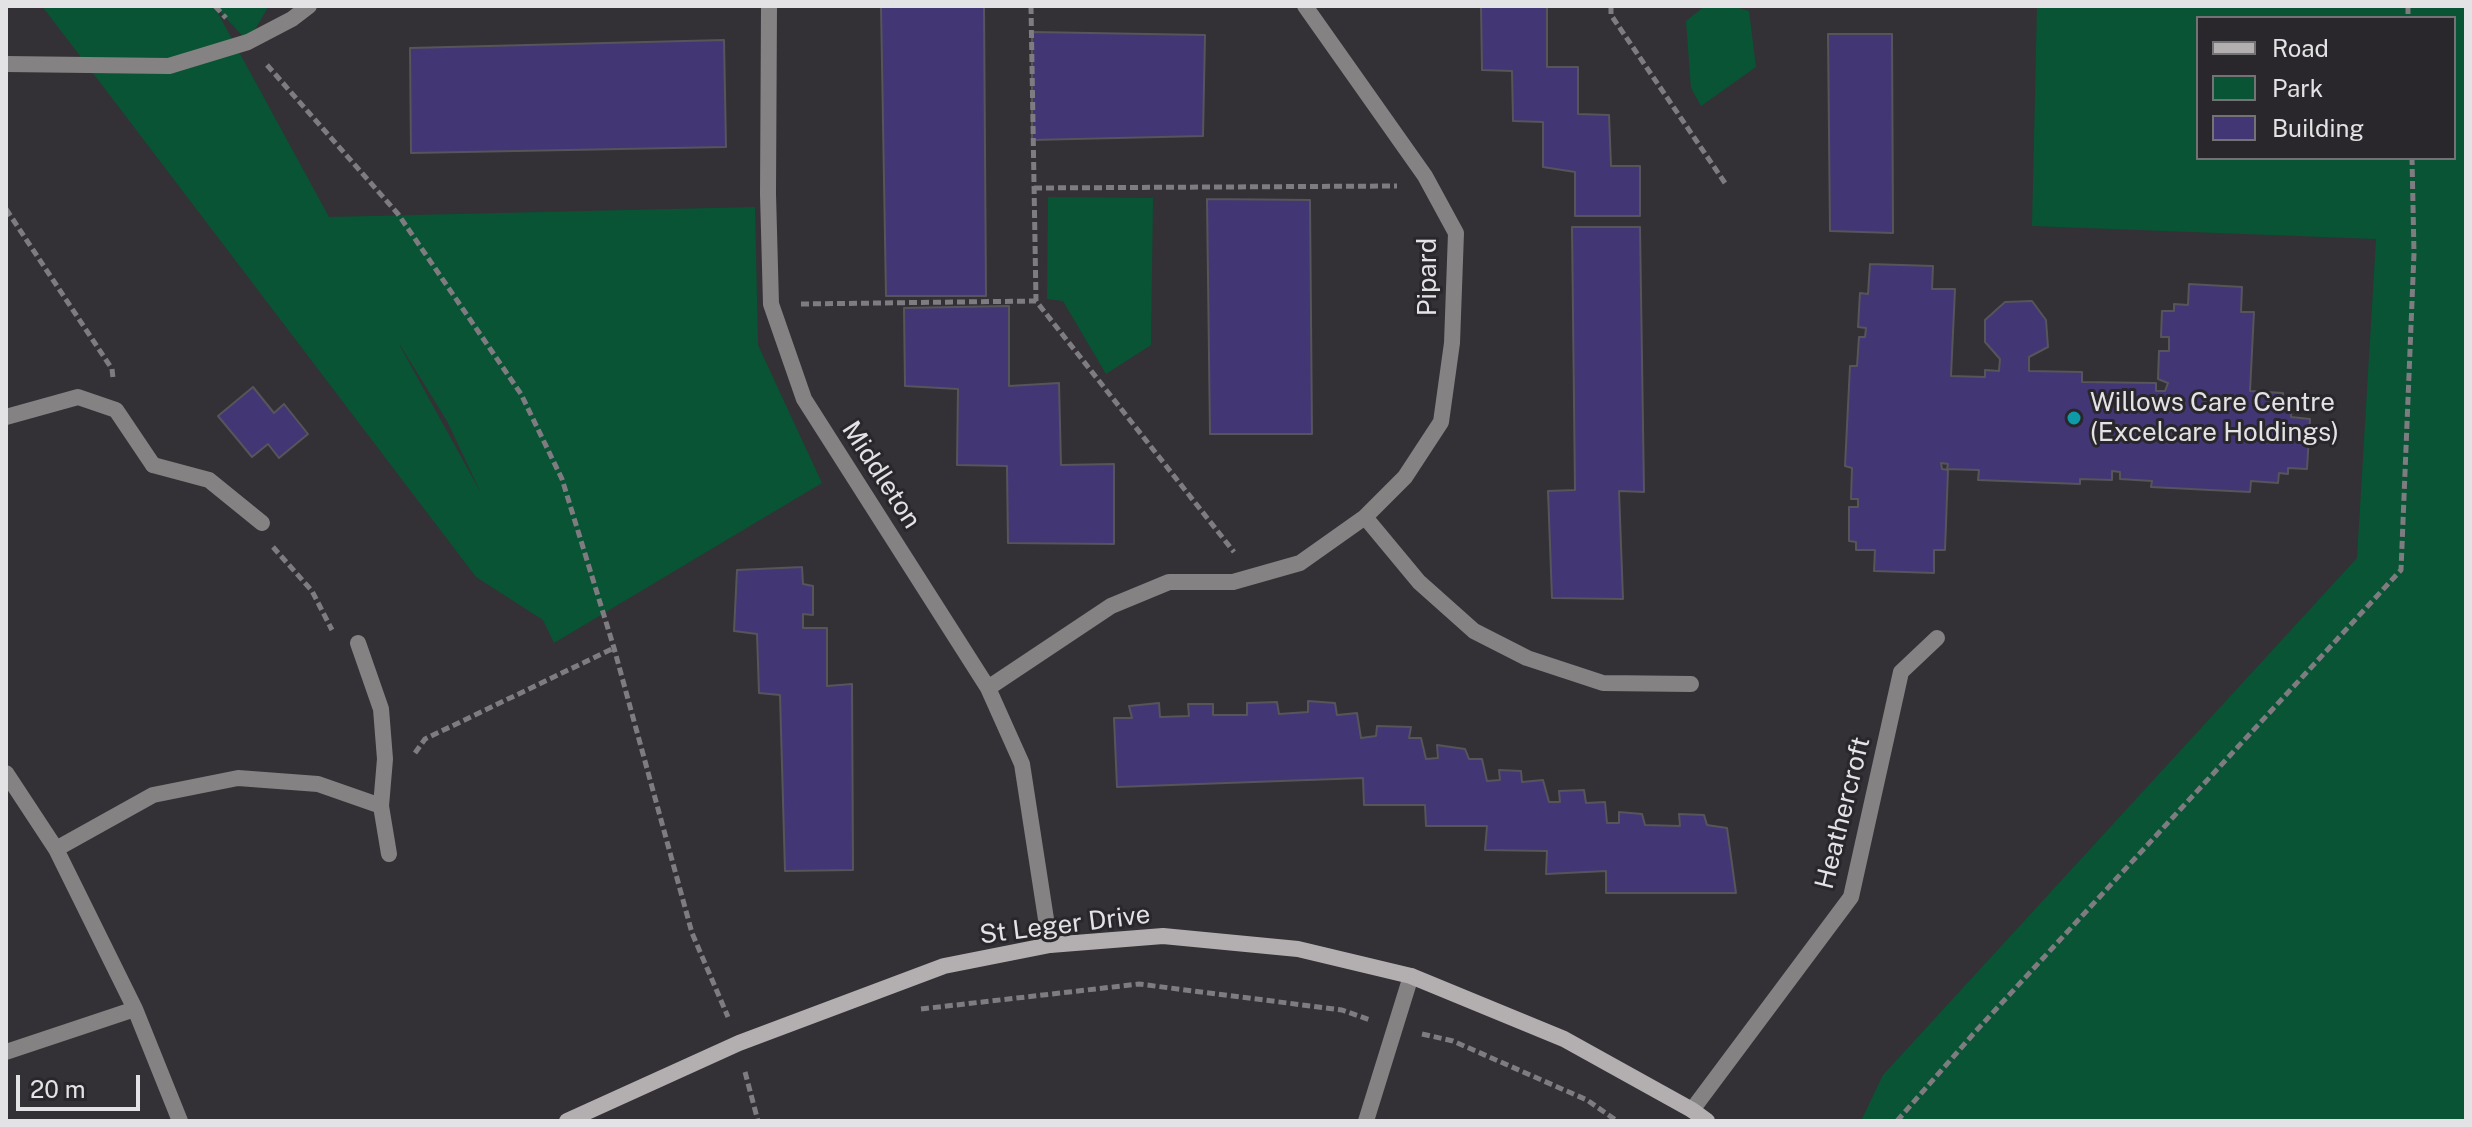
<!DOCTYPE html>
<html>
<head>
<meta charset="utf-8">
<style>
	body { margin:0 }
	#map { position:relative; width:2472px; height:1127px; overflow:hidden; background:#333135; font-family:"Public Sans",sans-serif }
	canvas { display:block }
	.frame { position:absolute; inset:0; border:8px solid #e3e2e4; pointer-events:none }
	.legend { position:absolute; left:2196px; top:16px; width:260px; height:144px; box-sizing:border-box; background:#29272b; border:2px solid #737275; margin:0; padding:10px 14px; list-style:none; font-size:24px; color:#e3e2e4 }
	.legend li { display:flex; align-items:center; gap:16px; height:40px }
	.legend b { width:40px; border:2px solid #737275 }
	.scale { position:absolute; left:16px; top:1075px; width:124px; height:36px; box-sizing:border-box; border:4px solid #e3e2e4; border-top:0; padding-left:10px; font-size:24px; line-height:28px; white-space:nowrap; color:#e3e2e4; -webkit-text-stroke:6px #29272b; paint-order:stroke }
</style>
</head>
<body>
<div id="map">
<canvas width="2472" height="1127"></canvas>
<div class="frame"></div>
<ul class="legend">
<li><b style="height:10px;background:#b3afb0"></b>Road</li>
<li><b style="height:22px;background:#095435"></b>Park</li>
<li><b style="height:22px;background:#433675"></b>Building</li>
</ul>
<div class="scale">20 m</div>
</div>
<script>
const c = document.querySelector('canvas').getContext('2d');
c.lineJoin = 'round';
function fill(path, color) { c.fillStyle = color; c.fill(path, 'evenodd'); }
const shape = rows => new Path2D(rows.map(r => 'M' + r).join(''));
function trace(path, color, width, dash) { c.strokeStyle = color; c.lineWidth = width; c.lineCap = dash ? 'butt' : 'round'; c.setLineDash(dash || []); c.stroke(path); }
function drawText(font, color, halo, rows, align = 'center') {
  c.font = font + ' "Public Sans",sans-serif'; c.lineWidth = 6; c.setLineDash([]); c.textBaseline = 'middle'; c.strokeStyle = halo; c.fillStyle = color; for (const [text, x, y, turn = 0] of rows) {
    c.save(); c.translate(x, y); c.rotate((+turn || 0) * Math.PI / 180); c.textAlign = isNaN(turn) ? turn : align; if (halo) c.strokeText(text, 0, 0); c.fillText(text, 0, 0); c.restore();
  }
}
const green = shape([
	[42,6,214,6,329,217,755,207,758,345,822,483,554,643,543,620,476,577],
	[400,345,447,421,481,493,400,346],
	[215,6,268,6,268,7,248,42],
	[1705,6,1733,6,1749,11,1756,67,1701,106,1691,88,1686,21],
	[2037,6,2466,6,2466,1121,1861,1121,1883,1075,2357,558,2376,239,2032,226],
	[2454,18,2454,158,2198,158,2198,18],
	[1048,197,1153,198,1151,345,1106,374,1063,301,1047,299]
]);
const building = shape([
	[881,6,984,6,986,296,886,296,881,6],
	[1481,6,1547,6,1547,67,1578,67,1578,114,1609,115,1611,166,1640,166,1640,216,1575,216,1575,172,1543,167,1543,122,1513,121,1512,71,1482,70,1481,6],
	[1032,32,1205,35,1203,136,1032,140,1032,32],
	[1828,34,1892,34,1893,233,1830,231,1828,34],
	[724,40,726,147,411,153,410,48,724,40],
	[1207,199,1310,200,1312,434,1210,434,1207,199],
	[1572,227,1640,227,1644,492,1619,491,1623,599,1552,598,1548,491,1575,490,1572,227],
	[1870,264,1933,266,1932,289,1955,289,1951,376,1985,377,1985,370,1999,371,2000,359,1985,342,1985,320,2005,302,2032,301,2046,320,2048,347,2029,357,2029,371,2082,372,2082,382,2156,383,2156,391,2165,391,2168,383,2158,379,2159,351,2169,351,2169,337,2161,337,2162,311,2174,311,2174,304,2188,305,2189,284,2242,287,2241,312,2254,312,2250,391,2283,393,2283,398,2292,399,2291,417,2310,419,2307,469,2288,468,2288,474,2279,473,2278,483,2251,481,2250,492,2151,487,2152,481,2120,479,2120,472,2112,471,2112,480,2080,479,2080,484,1978,480,1979,470,1947,469,1948,464,1941,463,1942,469,1948,470,1945,550,1934,550,1934,573,1874,571,1875,550,1856,550,1856,542,1849,541,1849,507,1858,507,1858,499,1851,499,1852,468,1845,466,1850,366,1857,366,1859,337,1865,337,1866,328,1858,327,1860,293,1868,294,1870,264],
	[1009,306,1009,386,1059,383,1061,465,1114,464,1114,544,1008,543,1007,466,957,465,958,389,905,386,904,308,1009,306],
	[253,387,274,413,284,404,308,434,279,458,268,444,252,457,218,416,253,387],
	[802,567,803,584,813,586,813,615,803,614,803,628,827,628,827,686,852,684,853,870,785,871,780,695,759,693,757,634,734,631,737,570,802,567],
	[1308,701,1335,703,1337,715,1357,713,1361,738,1376,736,1377,726,1411,727,1409,738,1421,738,1426,759,1438,758,1437,745,1465,749,1469,759,1482,759,1487,781,1500,780,1499,770,1521,771,1522,782,1543,780,1549,802,1560,802,1559,791,1584,790,1586,803,1605,802,1607,823,1619,823,1619,812,1642,814,1645,825,1680,826,1679,814,1704,815,1707,825,1727,828,1736,893,1606,893,1606,871,1546,874,1547,851,1485,850,1487,826,1426,826,1425,805,1364,805,1363,778,1117,787,1114,718,1132,718,1129,706,1159,703,1160,717,1189,716,1188,704,1213,704,1213,715,1247,715,1247,703,1277,702,1279,714,1308,712,1308,701]
]);
const path = shape([
	[215,6,226,18],
	[1031,6,1036,301,1234,552],
	[1611,6,1611,15,1725,183],
	[2408,6,2408,18],
	[267,65,398,214,521,394,562,479,614,648,692,933,728,1017],
	[1034,188,1397,186],
	[6,209,112,369,113,378],
	[801,304,1036,301],
	[273,547,312,591,332,630],
	[415,753,425,739,614,648],
	[921,1009,1139,984,1342,1010,1370,1020],
	[1422,1034,1453,1041,1587,1100,1617,1121],
	[745,1072,758,1121],
	[1897,1121,1975,1032,2401,570,2414,253,2412,158]
]);
const lane = shape([
	[153,465,209,480,262,523],
	[358,643,381,709,385,759,381,806]
]);
const street = shape([
	[769,6,768,194,771,304,804,399,988,688,1022,764,1050,945],
	[6,64,169,66,248,42,292,19,309,6],
	[6,417,78,397,116,410,153,465],
	[1365,517,1419,582,1474,631,1527,658,1603,683,1691,684],
	[988,688,1111,606,1169,582,1233,582,1300,563,1365,517,1405,477,1441,422,1452,343,1456,233,1425,176,1305,6],
	[6,773,56,849,135,1009,180,1121],
	[56,849,153,795,238,778,318,784,381,806,389,854],
	[6,1052,135,1009],
	[1692,1110,1851,897,1901,672,1937,638],
	[1366,1121,1411,976]
]);
const secondary = shape([
	[567,1121,739,1043,944,966,1050,945,1163,936,1298,949,1411,976,1564,1039,1692,1110,1707,1121]
]);
const markers = [
	[2074,418,8,"#0f9aa8"]
];
const streetNames = [
	["Pipard",1428,277,-90],
	["Middleton",881,475,57],
	["Heathercroft",1843,813,-76],
	["St Leger Drive",1065,925,-7]
];
const poiNames = [
	["Willows Care Centre",2090,403],
	["(Excelcare Holdings)",2090,433]
];
fill(green, '#095435');
fill(building, '#433675');
trace(building, '#56555a', 2);
trace(path, '#7e7c80', 5, [8, 4]);
trace(lane, '#848283', 16);
trace(street, '#848283', 16);
trace(secondary, '#b3afb0', 16);
for (const [x, y, r, color] of markers) { const dot = new Path2D(); dot.arc(x, y, r, 0, 2 * Math.PI); c.fillStyle = color; c.fill(dot); trace(dot, '#29272b', 3); }
drawText('26px', '#e3e2e4', '#29272b', streetNames);
drawText('26px', '#e3e2e4', '#29272b', poiNames, 'left');
</script>
</body>
</html>
